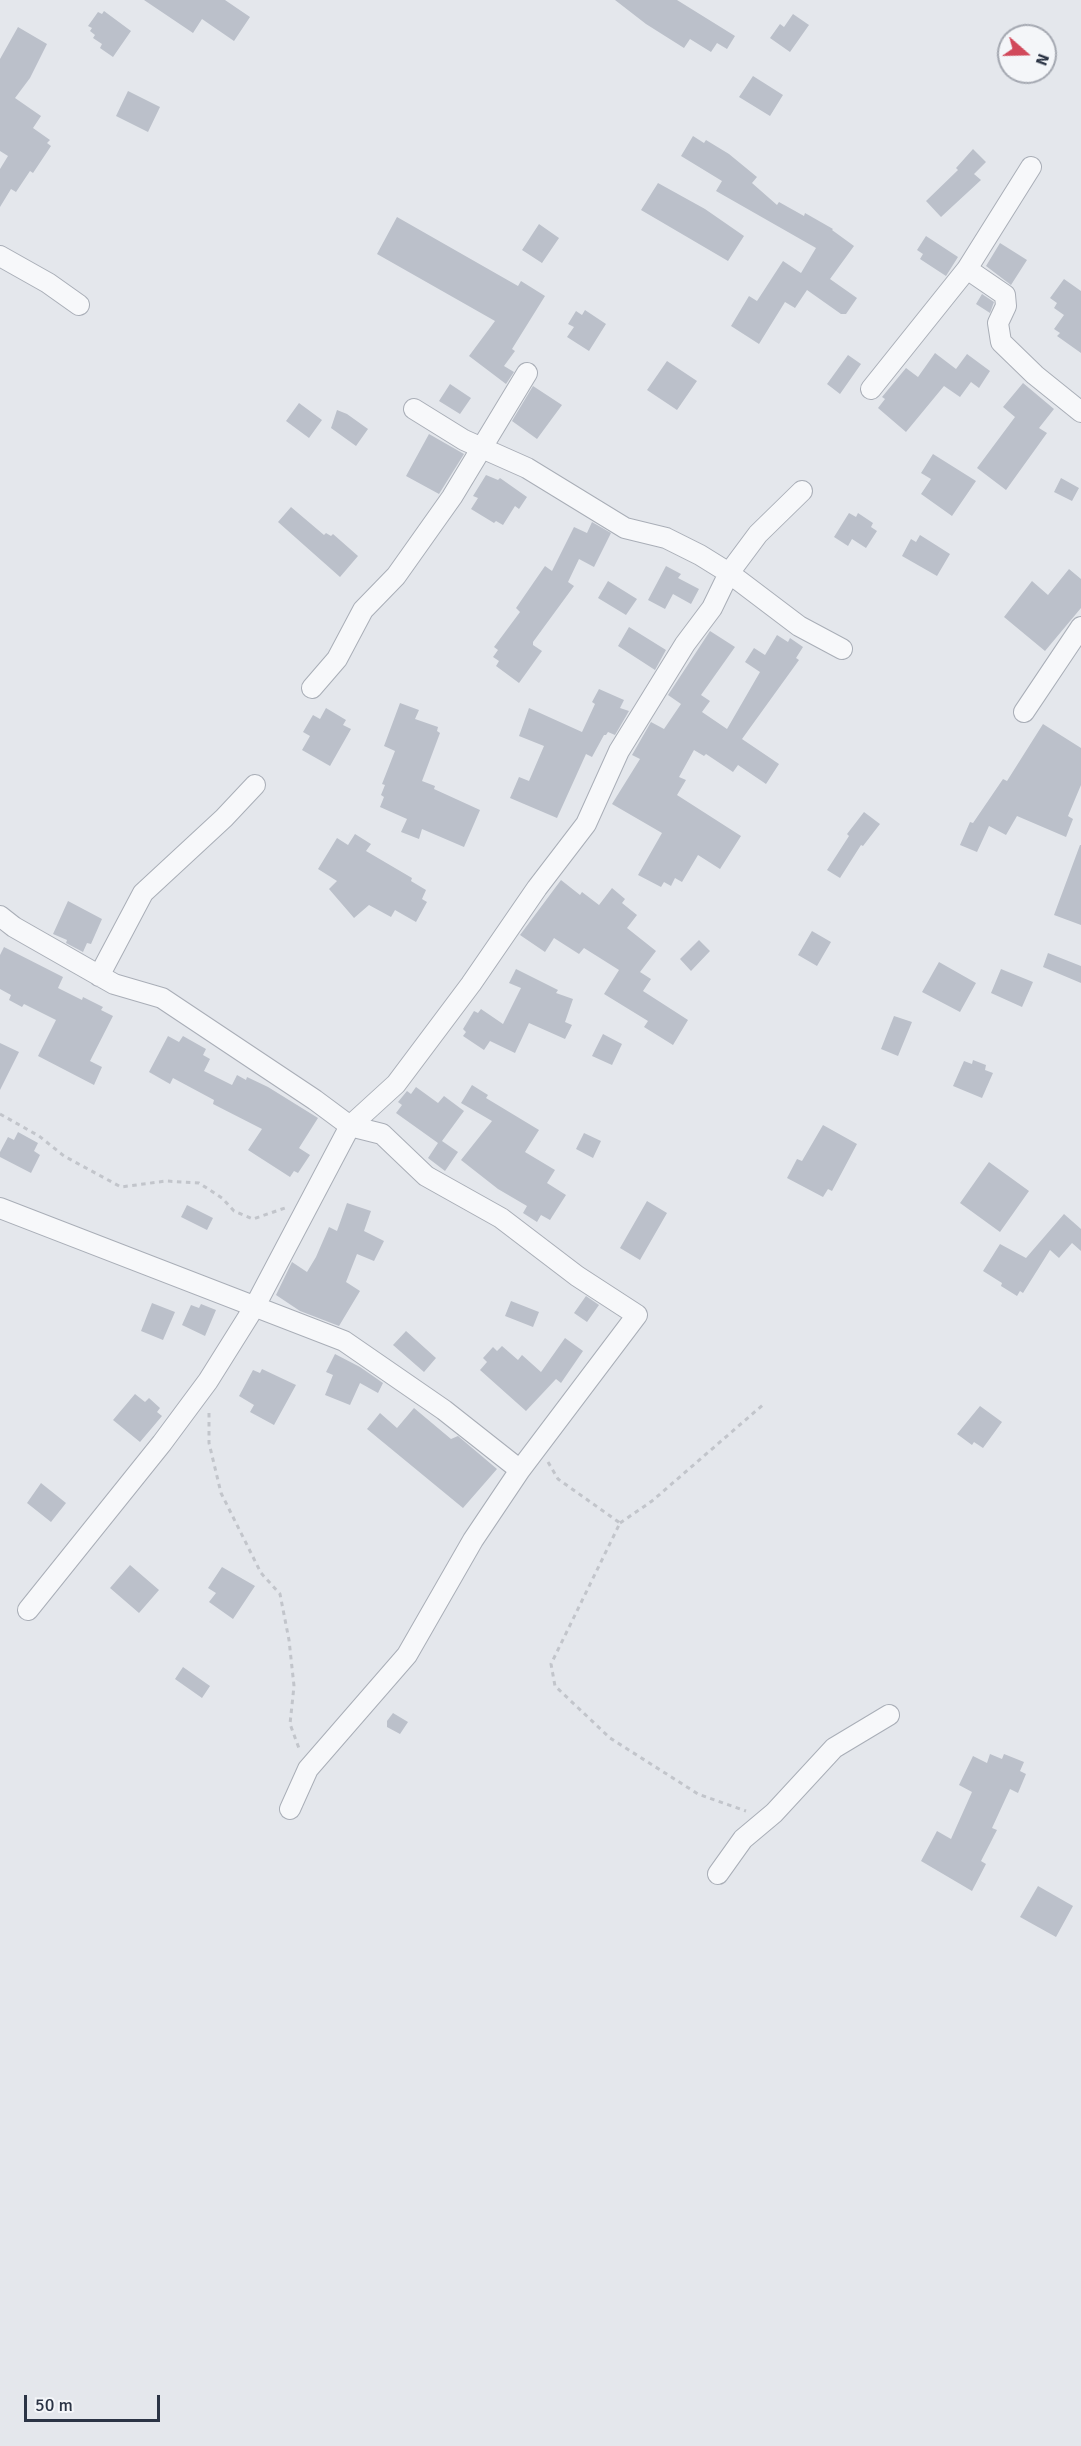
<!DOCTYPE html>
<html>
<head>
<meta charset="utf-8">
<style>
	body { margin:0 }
	#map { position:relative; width:1081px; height:2446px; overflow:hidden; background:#e4e7ec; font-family:Signika,sans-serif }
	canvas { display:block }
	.north { position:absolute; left:997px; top:24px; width:60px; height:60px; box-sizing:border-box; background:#f4f6f9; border:2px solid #a4a8b1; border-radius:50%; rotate:110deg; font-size:16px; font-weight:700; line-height:24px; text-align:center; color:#2b3445 }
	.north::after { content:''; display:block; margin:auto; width:21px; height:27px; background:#d1495b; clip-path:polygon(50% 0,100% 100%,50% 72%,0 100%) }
	.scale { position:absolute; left:24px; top:2395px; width:136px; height:27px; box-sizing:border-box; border:3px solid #2b3445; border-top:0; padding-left:8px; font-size:18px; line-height:21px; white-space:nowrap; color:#2b3445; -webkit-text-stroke:4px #f4f6f9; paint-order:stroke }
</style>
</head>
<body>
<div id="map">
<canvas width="1081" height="2446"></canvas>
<div class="north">N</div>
<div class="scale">50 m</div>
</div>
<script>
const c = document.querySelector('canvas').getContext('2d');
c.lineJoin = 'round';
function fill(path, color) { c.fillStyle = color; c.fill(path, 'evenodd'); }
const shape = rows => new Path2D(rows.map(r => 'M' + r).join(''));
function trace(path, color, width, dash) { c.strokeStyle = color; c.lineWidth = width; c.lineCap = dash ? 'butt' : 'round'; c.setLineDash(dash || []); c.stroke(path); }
const building = shape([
	[144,0,225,0,250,17,234,41,202,19,193,33],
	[615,0,677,0,735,36,727,49,717,43,711,52,690,39,684,48,646,24],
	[104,11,131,31,113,57,100,48,102,44,93,38,95,35,90,31,92,28,88,26,98,12,102,14],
	[793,14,809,25,790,52,770,38,780,24,784,27],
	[18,27,47,44,30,78,15,98,41,116,33,128,50,140,47,143,51,146,33,173,30,171,16,192,11,189,0,207,0,169,8,156,0,151,0,59],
	[753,76,783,95,770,116,739,97],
	[128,91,160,107,148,132,116,116],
	[693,136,704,143,706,140,729,154,757,177,752,183,777,205,779,202,804,216,805,213,833,229,832,230,854,246,830,279,857,298,846,314,841,314,807,290,795,308,785,302,759,344,731,326,749,296,757,301,783,261,801,273,816,248,716,191,722,181,681,156],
	[973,149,986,162,974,174,981,180,941,217,926,201,958,170,956,168],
	[658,183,705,209,744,236,728,261,641,210],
	[397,217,518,286,521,281,545,296,512,349,515,351,504,366,514,372,506,384,469,356,495,321,377,254],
	[539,224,559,238,542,263,522,250],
	[926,236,958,257,946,276,920,259,923,254,917,250],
	[1000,243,1027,260,1011,285,986,266],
	[1064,279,1081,291,1081,353,1057,336,1060,333,1054,329,1064,315,1054,308,1057,303,1050,298],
	[982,294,994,302,990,313,976,304],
	[585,310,606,324,589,351,567,337,574,327,568,324,576,311,582,315],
	[935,353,956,369,967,354,990,371,979,388,971,382,960,397,944,386,906,432,878,408,885,399,882,397,906,368,918,377],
	[848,355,861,364,840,394,827,384],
	[667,361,697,381,677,410,647,390],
	[1023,383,1054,409,1039,428,1047,433,1006,490,977,468,1015,417,1003,407],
	[450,384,471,398,460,414,439,401],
	[533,386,562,405,537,439,512,421],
	[299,403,322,420,309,438,286,421],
	[337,410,347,414,368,429,356,446,331,428],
	[429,434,464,454,439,494,406,476],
	[933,454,976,481,952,516,921,494,931,479,921,473],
	[486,475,498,480,500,478,527,497,519,509,515,506,503,525,496,521,494,523,471,509,478,498,473,496],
	[1061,478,1079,488,1072,501,1054,492],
	[291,507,324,535,326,533,331,536,333,534,358,556,340,577,278,522],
	[849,513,856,517,858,513,873,523,871,527,877,531,866,548,852,539,848,546,834,537],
	[592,522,611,533,594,567,579,559,568,582,574,586,533,642,533,645,542,651,519,683,496,666,499,661,493,657,498,650,494,647,520,612,516,608,545,566,552,571,574,527,587,533],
	[920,535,950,554,937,576,902,556,911,539,916,542],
	[666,566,681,574,678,578,699,589,691,604,673,594,665,609,648,600],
	[1069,569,1081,579,1081,608,1045,651,1004,617,1032,581,1048,595],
	[608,581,637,599,626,615,598,598],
	[629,627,666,650,655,670,618,646],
	[710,631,735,647,701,695,710,701,702,712,727,729,760,672,745,662,754,648,765,655,777,635,788,642,790,638,803,647,796,658,799,660,742,739,779,764,766,784,738,765,733,772,706,754,704,756,694,750,679,777,686,780,677,795,741,836,720,869,698,855,682,882,675,878,671,886,664,882,661,887,638,875,662,833,612,804,640,759,632,755,651,722,664,729,681,704,668,695],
	[599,689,624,700,620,708,629,711,615,735,608,732,606,735,604,735,592,757,586,754,557,818,510,798,519,777,529,781,544,746,519,736,529,708,582,732,595,704,592,702],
	[400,703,419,710,415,719,438,727,437,731,440,733,422,781,435,786,434,789,480,810,464,847,422,829,419,839,401,832,407,819,380,807,384,797,381,795,385,785,382,784,395,751,384,746],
	[326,708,346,720,343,725,351,729,330,766,302,750,310,736,303,732,313,715,320,719],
	[1043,724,1081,748,1081,785,1068,816,1073,819,1066,837,1017,816,1006,835,989,826,977,852,960,845,970,822,973,823,1003,779,1007,781],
	[864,812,880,824,863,846,861,845,840,878,827,870,849,836,847,834],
	[355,834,371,844,366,851,412,878,411,881,426,890,422,899,427,902,416,922,395,910,391,917,369,905,354,918,329,889,337,881,318,869,337,838,348,845],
	[1080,845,1081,845,1081,925,1054,915],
	[561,880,580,895,582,892,599,905,612,888,625,899,622,903,637,915,627,928,656,951,640,972,651,979,643,991,688,1020,673,1045,644,1027,648,1021,604,994,619,970,584,948,579,954,554,938,545,952,520,935],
	[68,901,102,919,91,944,87,943,83,952,66,943,67,940,53,934],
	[812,931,831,942,817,966,798,955],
	[699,940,710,951,691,971,680,959],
	[4,947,63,977,58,988,82,1000,83,997,103,1007,101,1010,113,1016,90,1061,102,1067,94,1085,38,1056,56,1020,24,1004,22,1007,9,1000,11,995,0,989,0,955],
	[1048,953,1081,966,1081,983,1043,967],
	[939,962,976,983,960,1012,922,992],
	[516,969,558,990,556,993,573,999,565,1022,572,1025,565,1039,529,1023,515,1053,490,1041,484,1050,463,1036,466,1032,463,1029,474,1011,478,1013,481,1009,503,1024,521,988,509,983],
	[1001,969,1033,982,1022,1007,991,993],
	[894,1016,912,1022,898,1056,881,1049],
	[603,1034,622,1044,612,1065,592,1056],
	[168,1036,179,1042,183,1036,206,1049,203,1055,210,1059,204,1071,232,1085,237,1075,246,1080,247,1077,268,1087,318,1118,299,1148,310,1155,298,1173,294,1171,290,1177,248,1150,262,1129,213,1104,214,1100,173,1078,170,1084,149,1072],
	[0,1043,19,1052,0,1090],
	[973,1060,986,1065,985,1070,993,1073,982,1098,953,1086,964,1061,972,1064],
	[472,1085,488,1095,486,1098,539,1130,525,1152,555,1170,547,1183,566,1195,550,1220,541,1215,537,1222,523,1213,527,1206,498,1189,461,1160,492,1121,461,1103],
	[416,1087,438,1103,444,1096,464,1111,442,1141,458,1152,445,1171,428,1158,438,1143,396,1113,402,1105,398,1102,407,1091,411,1094],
	[823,1125,857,1144,832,1191,828,1189,823,1197,787,1178,797,1159,802,1161],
	[18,1132,38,1143,34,1151,40,1155,31,1173,0,1157,0,1152,8,1137,14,1140],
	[584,1133,601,1141,593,1158,576,1149],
	[989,1162,1029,1191,1000,1232,960,1203],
	[647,1201,667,1213,640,1260,620,1248],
	[347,1203,371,1211,364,1231,384,1241,374,1261,357,1254,346,1282,360,1291,339,1326,300,1311,276,1295,292,1262,307,1272,316,1257,329,1227,337,1231],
	[187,1205,213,1218,207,1230,181,1217],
	[1064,1214,1081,1229,1081,1251,1072,1243,1059,1258,1050,1250,1023,1293,1020,1291,1017,1296,1001,1286,1002,1283,983,1271,1000,1244,1026,1258],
	[586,1296,599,1305,587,1322,574,1313],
	[511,1301,539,1312,533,1327,505,1316],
	[152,1303,175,1312,163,1340,141,1331],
	[201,1304,216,1310,205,1336,182,1325,191,1305,199,1308],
	[406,1331,436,1358,424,1372,393,1345],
	[565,1338,583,1351,561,1383,556,1379,526,1411,480,1370,487,1362,483,1358,493,1347,497,1351,502,1346,518,1360,522,1355,541,1372],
	[335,1354,360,1367,383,1383,378,1393,360,1383,350,1405,325,1395,333,1375,326,1372],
	[262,1369,296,1385,274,1425,250,1412,254,1405,239,1396,253,1370,260,1373],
	[135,1394,145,1402,149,1398,160,1408,157,1412,162,1416,140,1442,113,1420],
	[980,1406,1002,1422,983,1448,974,1442,972,1445,957,1434],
	[414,1408,451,1439,458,1436,497,1469,463,1508,367,1429,380,1413,397,1428],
	[41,1483,66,1503,51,1522,27,1503],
	[130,1565,159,1590,139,1613,110,1588],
	[222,1567,255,1586,233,1619,209,1602,216,1593,208,1588],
	[183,1667,210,1686,202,1698,175,1679],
	[393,1713,408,1722,400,1734,387,1727,387,1721],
	[990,1754,1002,1759,1004,1754,1024,1762,1020,1771,1026,1774,1018,1793,1010,1789,992,1828,997,1830,981,1861,986,1864,972,1891,921,1861,937,1831,951,1839,972,1792,959,1785,973,1756,987,1763],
	[1038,1886,1073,1906,1056,1937,1020,1917]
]);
const path = shape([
	[0,1114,39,1136,64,1156,121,1187,166,1181,199,1183,222,1198,234,1211,253,1219,285,1208],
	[209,1413,209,1443,221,1493,261,1573,280,1594,289,1640,294,1686,290,1724,300,1751],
	[548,1462,558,1479,620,1523,551,1664,555,1686,610,1738,698,1794,746,1811],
	[620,1523,652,1501,765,1403]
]);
const street = shape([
	[0,256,48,283,79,305],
	[967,269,1005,295,1006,306,998,323,1001,342,1035,375,1081,412],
	[871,389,967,269,1031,167],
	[414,409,464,440,527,468,625,528,666,538,700,555,729,573,799,626,842,649],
	[312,688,337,659,363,610,396,576,452,497,527,373],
	[1024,712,1081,627],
	[0,916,14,927,114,984,162,998,315,1100,350,1126,382,1134,426,1176,501,1218,577,1276,637,1315,520,1470,473,1540,407,1655,308,1769,290,1809],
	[99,976,143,893,224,818,255,785],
	[0,1208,344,1341,444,1410,520,1470],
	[28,1610,162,1443,208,1381,255,1306,350,1126,396,1084,471,984,537,888,586,824,619,751,685,644,712,608,729,573,758,534,802,491],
	[718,1874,743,1839,774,1813,834,1748,889,1715]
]);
fill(building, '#bbc0ca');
trace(street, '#a9aeb7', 22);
trace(path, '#c2c5cb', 3, [4.5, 4.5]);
trace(street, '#f7f8fa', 20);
</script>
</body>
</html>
